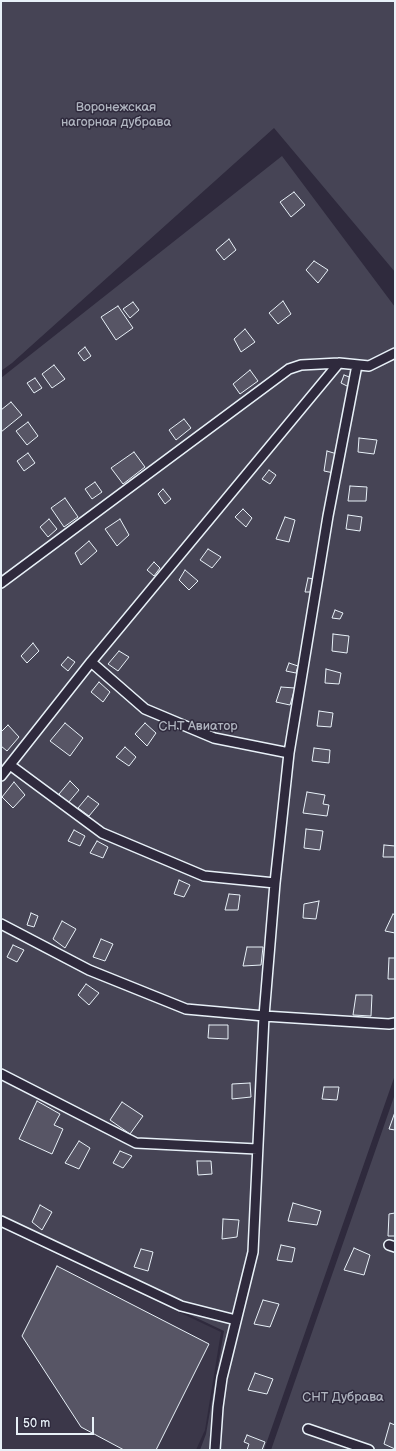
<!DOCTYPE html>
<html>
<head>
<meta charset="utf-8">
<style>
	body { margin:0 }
	#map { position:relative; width:396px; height:1451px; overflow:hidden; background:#2f2a3d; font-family:"Balsamiq Sans",sans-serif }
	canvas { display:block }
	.frame { position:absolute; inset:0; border:2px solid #e8f1f8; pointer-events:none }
	.scale { position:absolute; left:16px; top:1417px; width:78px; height:18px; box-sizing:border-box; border:2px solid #e8f1f8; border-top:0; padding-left:5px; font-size:12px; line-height:14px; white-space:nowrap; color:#e8f1f8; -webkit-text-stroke:3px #2f2a3d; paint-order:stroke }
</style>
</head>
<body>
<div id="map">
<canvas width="396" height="1451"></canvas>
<div class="frame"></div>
<div class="scale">50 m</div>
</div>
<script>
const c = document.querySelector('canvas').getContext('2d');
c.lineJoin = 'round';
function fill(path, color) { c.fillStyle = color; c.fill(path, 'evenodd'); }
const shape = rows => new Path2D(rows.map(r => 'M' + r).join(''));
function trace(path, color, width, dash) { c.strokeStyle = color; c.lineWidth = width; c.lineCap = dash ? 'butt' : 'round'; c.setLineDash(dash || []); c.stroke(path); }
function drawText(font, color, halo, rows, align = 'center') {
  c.font = font + ' "Balsamiq Sans",sans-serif'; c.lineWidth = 3; c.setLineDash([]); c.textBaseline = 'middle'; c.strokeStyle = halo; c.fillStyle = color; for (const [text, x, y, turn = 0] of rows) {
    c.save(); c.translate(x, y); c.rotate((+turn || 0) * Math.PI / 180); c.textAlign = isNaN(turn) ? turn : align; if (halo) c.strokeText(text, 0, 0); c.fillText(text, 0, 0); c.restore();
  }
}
const built = shape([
	[1,1228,221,1332,205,1430,196,1450,1,1450]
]);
const green = shape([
	[1,1,395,1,395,272,274,128,12,363,1,371],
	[282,156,395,307,395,1075,264,1450,200,1450,206,1434,224,1331,1,1225,1,378],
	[395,1094,395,1450,271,1450]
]);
const building = shape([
	[294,192,305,205,291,217,280,202,294,192],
	[229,239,236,250,224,260,216,250,229,239],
	[314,261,328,270,318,283,306,270,314,261],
	[283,301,291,314,278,324,269,313,283,301],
	[133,302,139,310,130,318,123,309,133,302],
	[118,306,133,328,116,340,101,317,118,306],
	[245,329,255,342,241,352,234,339,245,329],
	[85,347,91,356,84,361,78,353,85,347],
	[54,365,65,379,52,388,42,374,54,365],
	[250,370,258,381,240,394,233,384,250,370],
	[344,375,352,378,349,387,341,383,344,375],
	[35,378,42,388,34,393,27,383,35,378],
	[11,402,22,415,1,432,1,410,11,402],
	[184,419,191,428,176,440,169,430,184,419],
	[28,422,38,436,27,445,16,431,28,422],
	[359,438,377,440,374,454,358,452,359,438],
	[327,451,337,454,334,473,324,471,327,451],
	[134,452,145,467,123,484,111,468,134,452],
	[28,453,35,463,24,471,17,461,28,453],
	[269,470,276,475,270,484,262,479,269,470],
	[95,482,102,492,92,499,85,489,95,482],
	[350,486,367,487,366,501,348,501,350,486],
	[163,489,171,499,165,504,158,494,163,489],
	[65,498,78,517,64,527,51,508,65,498],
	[243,509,252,518,246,527,235,517,243,509],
	[348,515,362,517,360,531,346,529,348,515],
	[285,517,295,520,289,542,276,539,285,517],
	[49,519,57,529,48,537,40,527,49,519],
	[120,519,129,535,117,546,105,529,120,519],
	[89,541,97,551,81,565,75,553,89,541],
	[208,549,221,557,212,568,200,560,208,549],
	[154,562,160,568,154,576,147,570,154,562],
	[185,570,198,581,189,590,179,580,185,570],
	[308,578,314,579,312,592,305,592,308,578],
	[335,610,343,613,340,619,332,618,335,610],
	[333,634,349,636,347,653,332,651,333,634],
	[33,643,39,651,27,663,21,656,33,643],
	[119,651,129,657,118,671,108,664,119,651],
	[68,657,75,662,68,671,61,665,68,657],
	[289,663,298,666,296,673,286,671,289,663],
	[326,669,341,673,339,684,325,683,326,669],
	[99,682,110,692,103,702,91,692,99,682],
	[281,687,295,688,290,705,276,702,281,687],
	[319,711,333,713,331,727,317,726,319,711],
	[65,723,83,738,70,756,50,741,65,723],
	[145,723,156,733,147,746,135,734,145,723],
	[8,725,19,737,7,751,1,746,1,732,8,725],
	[125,747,136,757,129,766,116,757,125,747],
	[314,748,330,750,329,763,312,761,314,748],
	[70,781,79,790,68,803,59,794,70,781],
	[14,782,25,795,13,808,2,797,14,782],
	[307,792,325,795,323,804,329,805,327,816,303,813,307,792],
	[88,796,99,804,89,816,78,808,88,796],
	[306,829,323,831,320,850,304,848,306,829],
	[74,830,85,836,80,846,68,841,74,830],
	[97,841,108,847,103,858,90,853,97,841],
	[384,845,395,846,395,857,383,857,384,845],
	[179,880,190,885,184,897,174,894,179,880],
	[229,894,240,895,238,910,225,910,229,894],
	[319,901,316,919,303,918,304,904,319,901],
	[31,913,38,916,34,927,27,925,31,913],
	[393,914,395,915,395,933,385,931,393,914],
	[62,921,76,929,65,948,53,939,62,921],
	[101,939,113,944,105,961,93,957,101,939],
	[13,945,24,950,17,962,7,957,13,945],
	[247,947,263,947,261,965,243,966,247,947],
	[389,958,395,958,395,979,388,979,389,958],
	[86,984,99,993,89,1005,78,995,86,984],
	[356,995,372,995,371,1016,353,1015,356,995],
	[209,1025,228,1025,228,1039,208,1038,209,1025],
	[250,1083,251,1097,232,1099,232,1084,250,1083],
	[324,1087,339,1087,337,1100,322,1099,324,1087],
	[37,1101,60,1114,54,1125,63,1129,52,1154,19,1139,37,1101],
	[122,1102,143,1116,130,1134,110,1120,122,1102],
	[395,1112,395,1130,389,1129,395,1112],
	[79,1141,90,1148,79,1169,65,1163,79,1141],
	[120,1151,132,1156,123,1168,113,1163,120,1151],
	[197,1161,211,1161,212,1174,198,1175,197,1161],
	[293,1203,321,1211,317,1225,288,1221,293,1203],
	[40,1205,52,1212,42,1230,32,1222,40,1205],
	[395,1213,395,1236,388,1236,389,1214,395,1213],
	[223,1219,239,1220,237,1237,222,1239,223,1219],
	[281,1245,295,1248,292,1262,277,1260,281,1245],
	[354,1248,370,1255,364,1275,344,1270,354,1248],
	[141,1249,153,1252,148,1271,134,1267,141,1249],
	[57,1266,209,1344,156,1450,124,1450,81,1427,22,1336,57,1266],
	[263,1300,279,1304,270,1327,254,1324,263,1300],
	[255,1373,273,1379,267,1394,248,1390,255,1373],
	[390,1423,395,1425,395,1449,384,1444,390,1423],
	[247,1435,265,1442,262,1450,247,1450,249,1444,244,1442,247,1435]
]);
const street = shape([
	[1,583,289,369,301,365,339,363,369,366,395,353],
	[91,662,145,709,214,738,289,753],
	[10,765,102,833,204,876,275,883],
	[1,776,91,662,339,363],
	[1,924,89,970,186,1009,264,1016,389,1024,395,1023],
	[1,1074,136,1143,257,1149],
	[1,1221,181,1306,236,1320],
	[389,1245,395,1247],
	[308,1429,369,1450],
	[215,1450,218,1407,222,1378,253,1252,264,1016,275,883,289,753,328,516,357,365]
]);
const parkNames = [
	["Воронежская",116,108],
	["нагорная дубрава",116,123],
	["СНТ Авиатор",198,727],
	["СНТ Дубрава",343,1398]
];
fill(built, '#3b3749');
fill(green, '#464455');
fill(building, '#575565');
trace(building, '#e8f1f8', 1);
trace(street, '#e8f1f8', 12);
trace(street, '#2f2a3d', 9);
drawText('13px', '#afb4bf', '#2f2a3d', parkNames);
</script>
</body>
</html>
